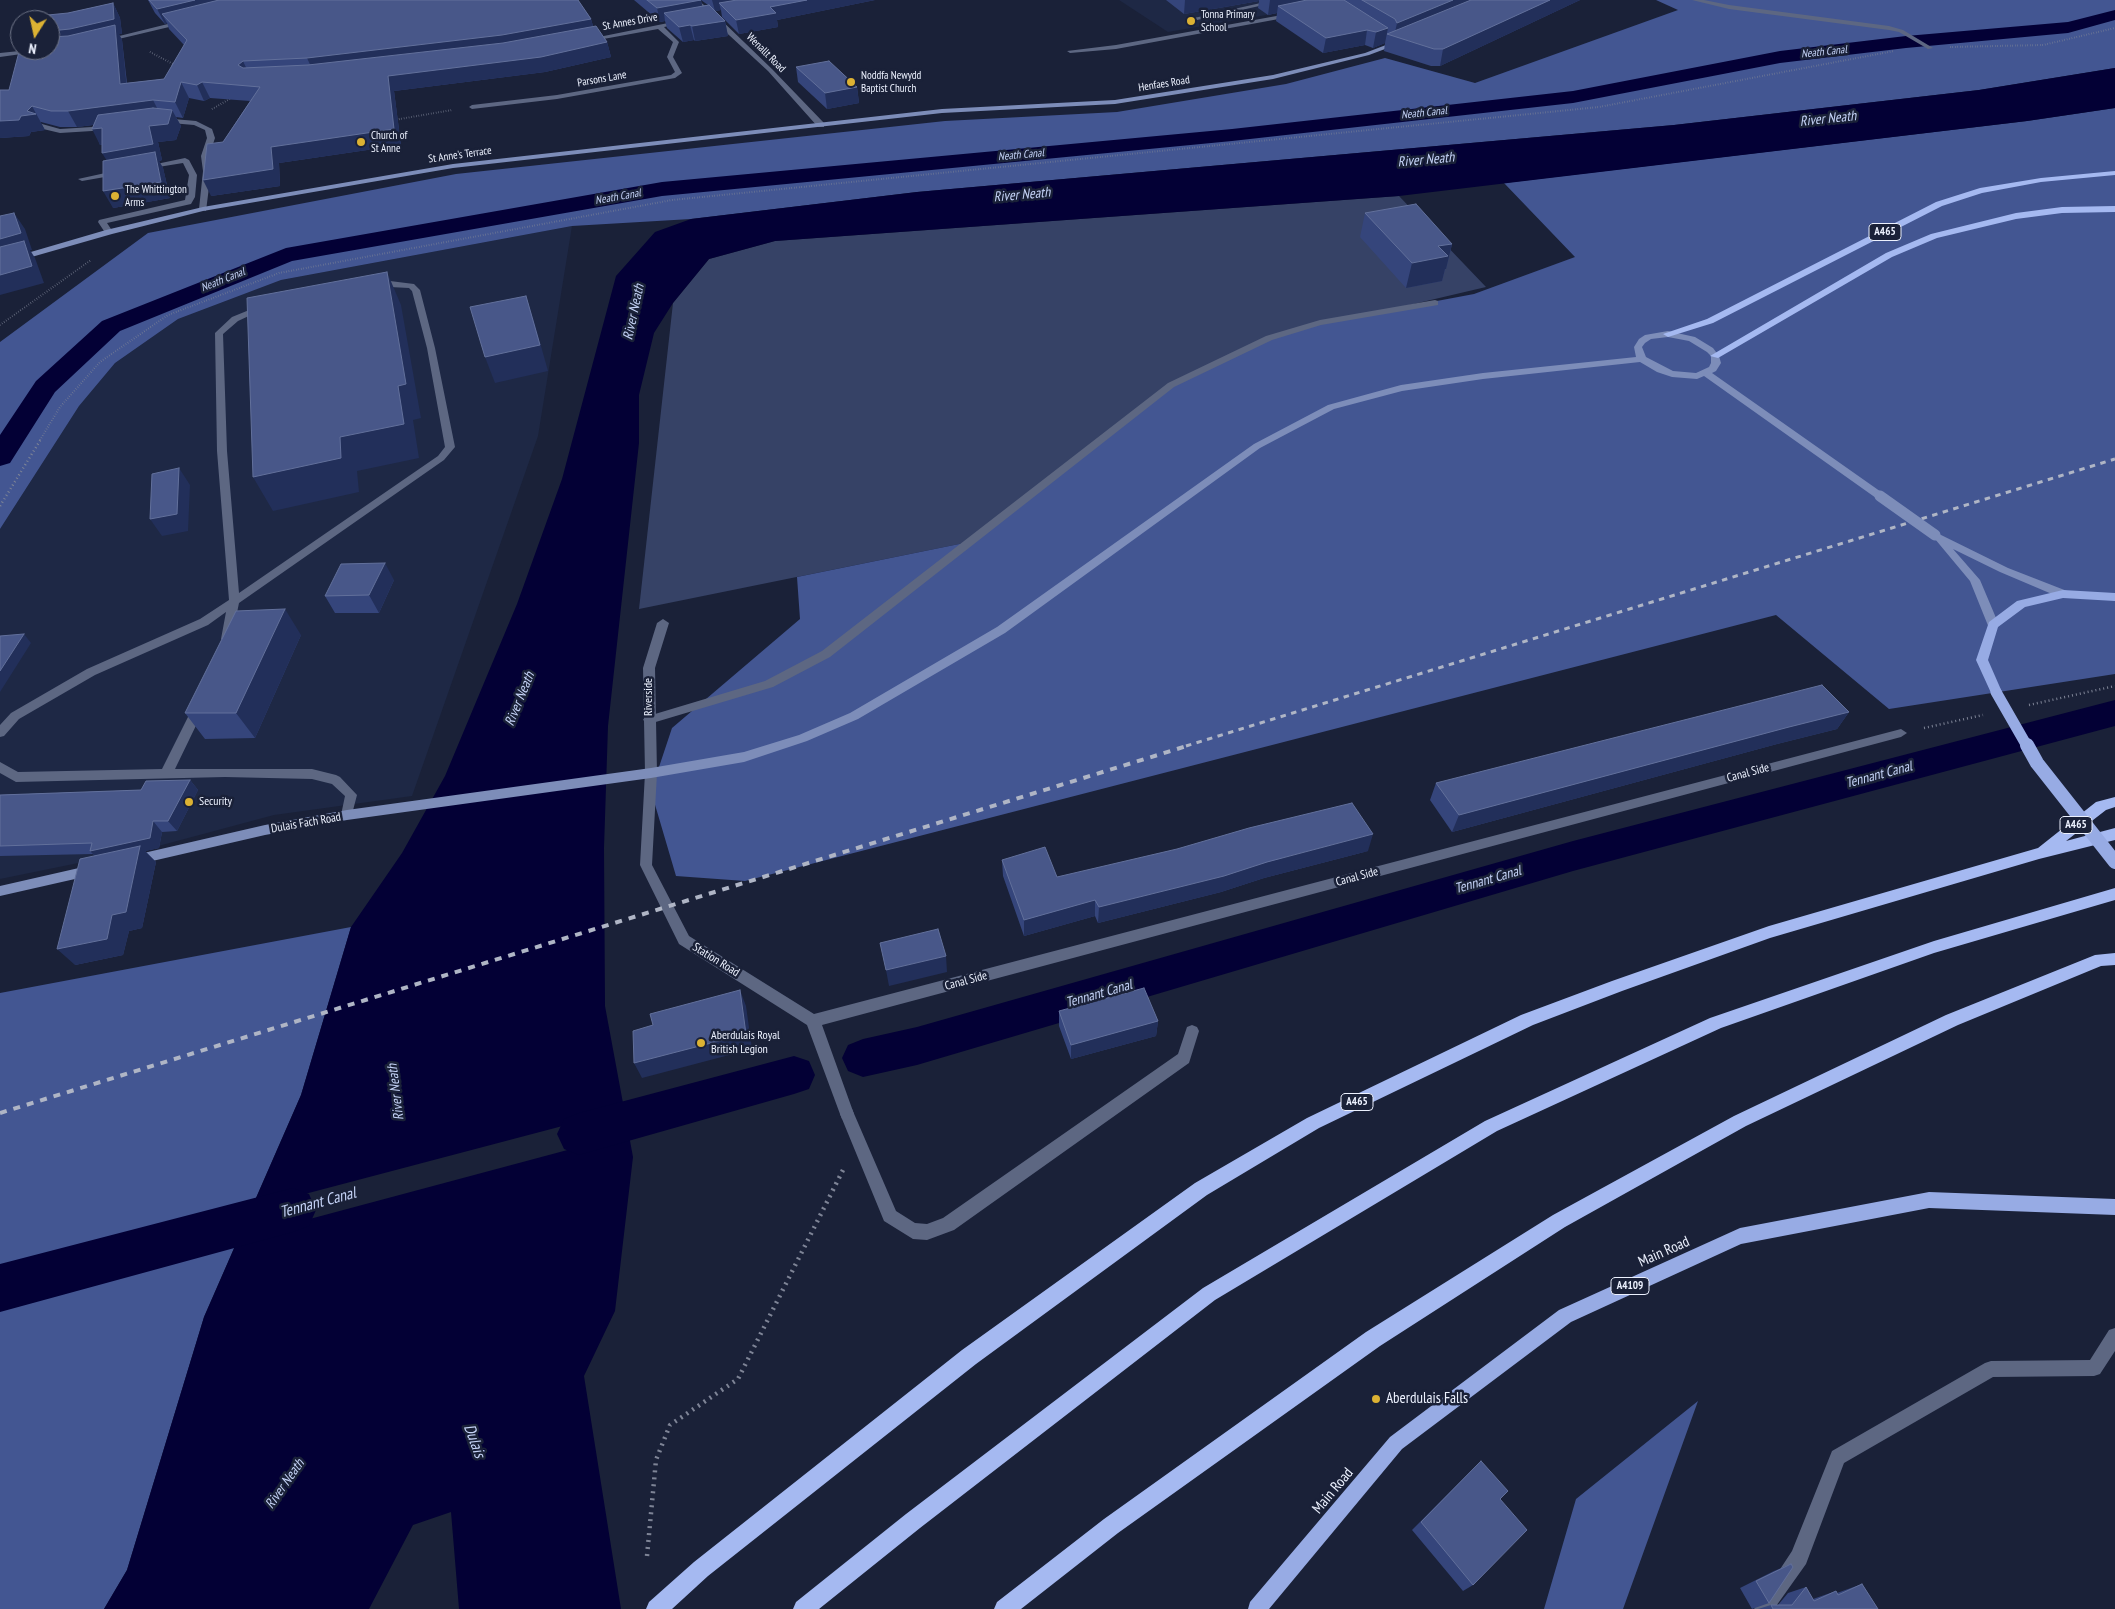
<!DOCTYPE html>
<html>
<head>
<meta charset="utf-8">
<style>
	body { margin:0 }
	#map { position:relative; width:2115px; height:1609px; overflow:hidden; background:#1a2138; font-family:"PT Sans Narrow",sans-serif }
	canvas { display:block }
	.north { position:absolute; left:10px; top:10px; width:50px; height:50px; box-sizing:border-box; background:#1a2138; border:1px solid #6e7487; border-radius:50%; rotate:190deg; font-size:14px; font-weight:700; line-height:20px; text-align:center; color:#ecf1fe }
	.north::after { content:''; display:block; margin:auto; width:18px; height:22px; background:#dcb233; clip-path:polygon(50% 0,100% 100%,50% 72%,0 100%) }
</style>
</head>
<body>
<div id="map">
<canvas width="2115" height="1609"></canvas>
<div class="north">N</div>
</div>
<script>
const c = document.querySelector('canvas').getContext('2d');
c.lineJoin = 'round';
function fill(path, color) { c.fillStyle = color; c.fill(path, 'evenodd'); }
const shape = rows => new Path2D(rows.map(r => 'M' + r).join(''));
function trace(path, color, width, dash) { c.strokeStyle = color; c.lineWidth = width; c.lineCap = dash ? 'butt' : 'round'; c.setLineDash(dash || []); c.stroke(path); }
function drawText(font, color, halo, rows, align = 'center') {
  c.font = font + ' "PT Sans Narrow",sans-serif'; c.lineWidth = 5; c.setLineDash([]); c.textBaseline = 'middle'; c.strokeStyle = halo; c.fillStyle = color; for (const [text, x, y, turn = 0] of rows) {
    c.save(); c.translate(x, y); c.rotate((+turn || 0) * Math.PI / 180); c.textAlign = isNaN(turn) ? turn : align; if (halo) c.strokeText(text, 0, 0); c.fillText(text, 0, 0); c.restore();
  }
}
const built = shape([
	[1119,0,1275,0,1295,10,1168,32],
	[572,226,538,436,412,796,274,815,147,849,0,879,0,529,79,406,115,363,178,319,281,280]
]);
const green = shape([
	[1399,196,1486,287,1269,338,969,542,639,609,673,303,709,259,775,241]
]);
const forest = shape([
	[1656,0,2115,0,2115,68,1979,90,1674,125,917,192,691,219,572,226,281,280,178,319,115,363,79,406,0,529,0,342,148,233,456,174,945,121,1117,112,1286,84,1385,58,1475,83,1678,10],
	[2115,108,2115,674,1889,709,1776,615,745,881,676,876,651,791,672,728,800,619,797,577,969,542,1171,385,1269,338,1320,323,1474,294,1575,257,1504,183,2027,121],
	[351,927,301,1095,204,1317,127,1570,104,1609,0,1609,0,993],
	[1698,1401,1623,1609,1544,1609,1576,1499]
]);
const water = shape([
	[2115,68,2115,108,2027,121,1399,196,775,241,709,259,673,303,654,333,639,395,639,443,608,726,604,848,605,1006,633,1157,615,1311,584,1376,621,1609,459,1609,451,1512,413,1525,369,1609,104,1609,127,1570,204,1317,301,1095,351,927,402,853,445,776,517,604,562,479,616,276,655,232,691,219,917,192,1674,125,1979,90],
	[764,1075,763,1084,769,1092,652,1124,647,1116,650,1106]
]);
const pier = shape([
	[627,1109,631,1133,235,1239,248,1209]
]);
const canal = shape([
	[2115,10,2115,20,2068,33,1906,48,1780,63,1573,103,1232,141,662,196,292,261,120,331,55,392,10,463,0,466,0,435,36,381,102,321,286,248,662,182,1232,129,1573,91,1780,51,1906,36,2068,22,2115,10],
	[2115,700,2115,726,1573,871,917,1065,863,1077,848,1071,842,1058,848,1045,863,1039,917,1027,1573,841,2115,700],
	[794,1056,809,1061,815,1075,809,1089,794,1094,579,1155,564,1149,557,1134,564,1119,579,1113,794,1056],
	[293,1188,309,1194,316,1210,309,1226,293,1232,0,1312,0,1264,293,1188]
]);
const pathFar2 = shape([
	[1950,47,2043,45,2115,28],
	[150,52,173,64,172,67],
	[212,109,233,97],
	[394,120,452,110],
	[0,325,91,260],
	[40,440,60,407,100,362,168,315,279,273,672,200,1599,107,1894,51]
]);
const pathFar1 = shape([
	[0,506,41,439],
	[2029,705,2115,686],
	[1924,728,1983,715]
]);
const path = shape([
	[647,1556,656,1460,670,1425,738,1379,843,1170]
]);
const service = shape([
	[1274,0,1286,0,1197,20,1194,18,1274,0],
	[1692,0,1704,0,1729,5,1889,26,1903,30,1933,48,1928,49,1899,32,1889,30,1729,9,1692,0],
	[1293,13,1295,16,1116,49,1070,53,1067,51,1116,45,1293,13],
	[29,50,50,50,0,57,0,53,29,50],
	[185,158,189,160,197,175,195,197,191,204,107,223,113,232,106,234,98,222,99,220,185,200,189,175,183,163,146,169,142,167,185,158],
	[119,170,122,170,122,174,82,181,78,179,119,170],
	[390,281,414,284,420,290,435,348,455,447,444,460,239,603,231,642,227,643,221,639,226,612,208,625,95,675,19,719,4,736,0,737,0,725,11,713,87,669,200,619,229,600,217,451,215,333,232,317,259,306,266,308,238,321,223,334,227,451,239,593,438,456,445,447,427,348,412,291,409,288,390,287,377,289,373,286,390,281],
	[1435,300,1438,301,1438,305,1321,325,1272,340,1174,387,830,657,773,687,649,724,643,720,645,717,765,681,822,651,1168,383,1266,336,1320,320,1435,300],
	[198,705,204,709,175,769,312,769,336,775,340,777,357,795,351,818,343,818,341,815,345,796,332,784,312,779,225,777,16,782,0,773,0,762,18,772,162,769,192,709,198,705],
	[1192,1025,1197,1027,1199,1031,1189,1063,954,1230,927,1240,913,1239,884,1221,840,1114,842,1109,847,1107,852,1109,896,1211,915,1223,927,1224,943,1218,1178,1054,1187,1027,1192,1025],
	[2115,1328,2115,1351,2100,1374,2094,1376,1993,1377,1844,1463,1806,1564,1774,1609,1754,1609,1792,1551,1832,1451,1985,1363,1991,1361,2090,1360,2109,1330,2115,1328]
]);
const minor = shape([
	[691,0,698,0,717,16,772,69,824,123,824,127,818,127,768,71,691,0],
	[184,20,186,23,106,42,103,40,184,20],
	[683,20,685,23,664,27,679,42,673,57,682,73,675,78,557,99,472,109,469,107,472,105,557,95,671,75,675,72,667,57,673,42,658,29,587,42,584,40,683,20],
	[162,118,196,121,212,129,215,138,209,156,211,171,206,211,199,209,203,171,201,156,207,138,205,130,194,125,159,122,158,120,162,118],
	[42,124,60,129,108,126,112,128,108,130,60,133,39,128,39,124,42,124],
	[663,619,669,623,655,668,657,773,652,865,689,936,814,1014,1901,729,1907,733,1901,737,822,1025,854,1114,852,1119,847,1121,842,1119,840,1114,807,1025,679,944,640,865,645,773,643,668,657,623,663,619]
]);
const secondary = shape([
	[1399,40,1401,43,1369,55,1273,79,1115,104,942,113,453,168,203,211,112,234,0,266,0,261,106,230,203,207,453,164,942,109,1115,100,1273,75,1365,53,1399,40],
	[1668,331,1695,337,1713,348,1719,356,1721,363,1716,371,1712,373,1884,494,1884,498,1876,498,1704,376,1697,379,1672,377,1657,372,1640,362,1483,379,1402,391,1334,409,1260,448,1005,633,858,719,807,741,744,762,651,778,347,820,265,835,135,865,130,864,129,860,130,856,135,855,265,825,347,810,651,768,744,752,799,735,850,713,997,627,1254,444,1328,405,1401,385,1483,373,1636,357,1634,347,1639,339,1645,335,1668,331],
	[1668,337,1689,341,1707,352,1711,356,1711,363,1709,367,1696,373,1673,371,1646,357,1642,347,1645,343,1651,339,1668,337],
	[1935,532,2008,568,2067,591,2068,594,2063,598,2059,597,2000,572,1953,549,1980,580,1999,625,1997,628,1989,628,1970,581,1935,539,1931,537,1931,533,1935,532],
	[92,865,97,866,99,870,97,874,0,896,0,886,92,865]
]);
const primary = shape([
	[2063,590,2115,593,2115,601,2063,598,2025,607,1998,627,1988,660,2002,692,2000,695,1992,695,1976,660,1989,622,2017,601,2063,590],
	[1929,1192,2115,1199,2115,1215,1929,1208,1741,1244,1571,1322,1402,1449,1269,1609,1248,1609,1250,1602,1390,1437,1559,1310,1740,1228,1929,1192]
]);
const trunk = shape([
	[2115,171,2115,175,2041,182,1982,193,1942,206,1713,323,1668,337,1663,334,1707,319,1936,202,1980,188,2041,178,2115,171],
	[2115,206,2115,212,2062,213,2016,219,1937,238,1892,257,1718,358,1710,356,1886,253,1931,234,2016,213,2062,207,2115,206],
	[2115,797,2115,807,2106,810,2066,841,2115,828,2115,840,2039,859,1770,938,1622,991,1533,1025,1319,1128,1207,1195,976,1364,708,1576,672,1609,646,1609,649,1602,694,1562,962,1350,1195,1183,1307,1118,1521,1015,1612,981,1769,926,2038,848,2096,802,2115,797],
	[2115,888,2115,900,1934,953,1721,1028,1497,1131,1215,1300,920,1528,819,1609,793,1609,796,1602,906,1514,1203,1288,1485,1121,1710,1018,1934,941,2115,888],
	[2115,953,2115,965,2101,966,1958,1025,1746,1126,1565,1227,1380,1346,1118,1533,1021,1609,994,1609,997,1602,1104,1519,1366,1332,1553,1215,1734,1116,1946,1015,2095,955,2115,953]
]);
const railFar1 = shape([
	[1186,746,2115,459]
]);
const rail = shape([
	[0,1113,1190,745]
]);
const secondaryBridge = shape([
	[1880,496,1935,535]
]);
const primaryBridgeFar1 = shape([
	[1996,692,2027,746]
]);
const primaryBridge = shape([
	[2027,745,2037,763,2115,862]
]);
const wall = shape([
	[148,0,578,0,591,19,593,26,607,42,611,57,545,72,394,91,401,145,279,163,280,186,211,196,223,142,250,101,210,98,204,101,189,98,183,118,176,117,181,126,176,140,158,142,162,160,159,161,163,168,170,198,113,208,107,161,102,145,100,145,93,125,77,127,60,127,41,122,41,123,45,130,31,132,29,136,0,138,0,90,9,90,68,13,113,3,120,18,122,34,119,34,122,40,127,83,164,79,184,45,169,29,167,23,165,24,155,13],
	[634,0,875,0,777,20,778,27,739,34,722,17,721,10,715,11,725,21,728,36,695,41,694,40,683,42,667,28,665,21,660,22],
	[701,0,708,5,702,6],
	[1166,0,1580,0,1440,66,1431,66,1384,51,1385,43,1373,48,1365,45,1323,53,1276,21,1277,13,1268,15,1258,8,1259,1,1184,14],
	[796,67,857,87,859,103,827,109,798,82],
	[1365,213,1452,244,1446,269,1445,269,1442,281,1406,288,1360,237],
	[394,580,379,613,335,613,325,596],
	[301,635,255,738,205,739,185,713],
	[1849,712,1837,729,1777,744,1452,832,1430,800,1436,783],
	[190,780,198,790,177,831,162,832,159,848,145,851,156,862,142,928,129,931,123,955,75,965,95,856,93,854,0,856,0,795,141,790],
	[1368,851,1264,878,1221,892,1098,923,1095,916,1024,936,1003,876,1002,860,1057,877],
	[1059,1011,1158,1021,1156,1036,1071,1059,1059,1026],
	[1481,1461,1473,1585,1463,1591,1412,1530],
	[1791,1564,1769,1603,1752,1609,1740,1588,1774,1571],
	[1862,1584,1878,1609,1758,1609,1771,1605,1778,1605,1788,1593,1806,1587,1813,1599,1836,1591,1837,1593]
]);
const shadedWall = shape([
	[195,0,265,0,162,14,167,23,165,24,157,9],
	[701,0,704,14,664,13,665,21,660,22,657,8],
	[712,0,775,0,719,3,721,10,715,11],
	[807,0,875,0,777,20,778,27,739,34,736,20,770,7],
	[1185,0,1259,0,1259,1,1184,14],
	[1270,0,1320,0,1278,6,1277,13,1268,15],
	[1453,0,1488,0,1394,37,1397,23],
	[1550,0,1580,0,1440,66,1443,49],
	[113,3,120,18,122,34,119,34,122,40,128,99,50,47,50,31],
	[591,19,595,34,314,73,307,58],
	[725,21,728,36,695,41,692,26],
	[690,25,694,40,683,42,679,27],
	[1388,28,1385,43,1373,48,1376,32],
	[1367,30,1365,45,1323,53,1326,38],
	[607,42,611,57,545,72,394,91,401,145,279,163,280,186,211,196,203,180,271,147,388,76],
	[243,61,250,76,238,65],
	[181,82,189,98,183,118,175,102],
	[202,82,210,98,204,101,197,85],
	[857,87,859,103,827,109,825,93],
	[153,100,161,116,77,127,68,111],
	[32,106,45,130,31,132,29,136,0,138,0,121,21,116],
	[172,110,181,126,176,140,158,142,162,160,159,161,163,168,170,198,113,208,103,191,112,169,102,153,149,126],
	[102,128,111,144,100,145,92,129],
	[14,213,25,229,32,250,30,250,35,258,44,283,0,295,0,239],
	[1452,244,1446,269,1445,269,1442,281,1406,288,1412,263,1438,246],
	[387,272,401,305,421,418,413,420,419,458,357,471,359,492,273,511,253,477,340,437,398,386],
	[526,296,534,321,548,371,495,383,485,357],
	[179,468,190,485,188,531,162,536,150,519],
	[385,563,394,580,379,613,369,595],
	[285,609,301,635,255,738,236,713],
	[24,634,31,643,0,692,0,671],
	[1849,712,1837,729,1777,744,1452,832,1459,815,1789,727],
	[190,780,198,790,177,831,168,821],
	[153,821,162,832,159,848,145,851,156,862,142,928,129,931,123,955,75,965,57,949,100,861,90,851],
	[1373,834,1368,851,1264,878,1221,892,1098,923,1099,907],
	[1095,900,1095,916,1024,936,1024,920],
	[946,956,947,972,889,986,886,970],
	[740,990,746,1006,752,1049,642,1078,634,1063],
	[1158,1021,1156,1036,1071,1059,1071,1045]
]);
const building = shape([
	[149,0,195,0,157,9,149,0],
	[219,0,578,0,591,19,502,35,307,58,243,61,238,65,243,68,308,65,503,43,596,26,607,42,541,57,388,76,394,129,271,147,273,169,203,180,207,144,223,142,260,87,202,82,197,85,181,82,175,102,153,100,68,111,51,111,32,106,27,111,36,114,21,116,19,120,0,121,0,90,9,90,20,48,20,50,50,50,50,37,68,36,115,25,120,84,164,79,187,40,162,14,219,0],
	[647,0,701,0,657,8,647,0],
	[737,0,807,0,770,7,776,13,736,20,719,3,737,0],
	[1307,0,1344,0,1388,28,1376,32,1367,30,1326,38,1278,6,1307,0],
	[1362,0,1453,0,1397,23,1395,19,1362,0],
	[1471,0,1550,0,1443,49,1434,49,1387,34,1471,0],
	[113,3,114,19,70,29,50,31,50,20,28,20,28,17,68,13,113,3],
	[709,5,725,21,692,26,690,25,679,27,664,13,709,5],
	[829,61,857,87,825,93,796,67,829,61],
	[153,108,172,110,168,124,149,126,153,144,102,153,102,128,92,129,98,115,153,108],
	[155,152,161,182,103,191,103,161,155,152],
	[1416,204,1452,244,1438,246,1448,256,1412,263,1365,213,1416,204],
	[14,213,21,233,0,239,0,216,14,213],
	[24,241,32,266,0,275,0,247,24,241],
	[387,272,406,384,398,386,404,424,340,437,341,458,253,477,247,298,387,272],
	[526,296,540,345,485,357,470,307,526,296],
	[179,468,177,514,150,519,152,474,179,468],
	[385,563,369,595,325,596,341,564,385,563],
	[285,609,236,713,185,713,236,611,285,609],
	[24,634,0,671,0,636,24,634],
	[1822,685,1849,712,1789,727,1459,815,1436,783,1822,685],
	[190,780,168,821,153,821,150,838,90,851,92,843,0,846,0,795,141,790,146,781,190,780],
	[1352,803,1373,834,1267,862,1224,876,1099,907,1095,900,1024,920,1002,860,1045,847,1057,877,1177,849,1249,828,1352,803],
	[140,846,126,912,112,915,107,939,57,949,80,859,140,846],
	[938,929,946,956,886,970,880,943,938,929],
	[1144,988,1158,1021,1071,1045,1059,1011,1144,988],
	[740,990,746,1034,634,1063,633,1031,653,1025,650,1014,740,990],
	[1481,1461,1508,1491,1500,1499,1527,1530,1473,1585,1421,1522,1481,1461],
	[1791,1564,1793,1567,1769,1603,1756,1581,1791,1564],
	[1862,1584,1878,1609,1773,1609,1771,1605,1792,1605,1806,1587,1814,1601,1836,1591,1838,1595,1862,1584]
]);
const markers = [
	[1191,21,5,"#dcb233"],
	[851,82,5,"#dcb233"],
	[361,142,5,"#dcb233"],
	[115,196,5,"#dcb233"],
	[189,802,5,"#dcb233"],
	[701,1043,5,"#dcb233"],
	[1376,1399,5,"#dcb233"]
];
const farPoinames = [
	["Tonna Primary",1201,15],
	["School",1201,28],
	["Noddfa Newydd",861,76],
	["Baptist Church",861,89],
	["Church of",371,136],
	["St Anne",371,149],
	["The Whittington",125,190],
	["Arms",125,203]
];
const farStreetnames = [
	["St Annes Drive",630,22,-10],
	["Wenallt Road",766,53,45],
	["Parsons Lane",602,79,-10],
	["Henfaes Road",1164,84,-9],
	["St Anne's Terrace",460,155,-8]
];
const farWaternames = [
	["Neath Canal",1824,52,-6],
	["Neath Canal",1424,113,-6],
	["Neath Canal",1021,155,-5],
	["Neath Canal",618,197,-10],
	["Neath Canal",223,280,-22]
];
const shields = [
	[1885,232,32],
	[2076,825,32],
	[1357,1102,32],
	[1630,1286,38]
];
const shieldNames = [
	["A465",1885,232],
	["A465",2076,825],
	["A465",1357,1102],
	["A4109",1630,1286]
];
const streetNames = [
	["Riverside",649,697,-90],
	["Canal Side",1748,773,-15],
	["Dulais Fach Road",306,823,-10],
	["Canal Side",1357,877,-15],
	["Station Road",716,960,32],
	["Canal Side",966,981,-15]
];
const poiNames = [
	["Security",199,802],
	["Aberdulais Royal",711,1036],
	["British Legion",711,1050]
];
const waterNames = [
	["River Neath",1828,119,-6],
	["River Neath",1426,160,-5],
	["River Neath",1022,195,-5],
	["River Neath",634,312,-78],
	["River Neath",520,699,-68],
	["Tennant Canal",1879,775,-15],
	["Tennant Canal",1488,880,-16],
	["Tennant Canal",1099,994,-16],
	["River Neath",396,1092,-97],
	["River Neath",285,1484,-55]
];
const nearStreetnames = [
	["Main Road",1664,1252,-24],
	["Main Road",1333,1491,-50]
];
const nearPoinames = [
	["Aberdulais Falls",1386,1399]
];
const nearWaternames = [
	["Tennant Canal",318,1203,-15],
	["Dulais",474,1441,70]
];
fill(built, '#1e2845');
fill(green, '#364266');
fill(forest, '#435692');
fill(water, '#030035');
fill(pier, '#1a2138');
fill(canal, '#030035');
trace(pathFar2, '#7e8496', 2, [0.5, 2]);
trace(pathFar1, '#7e8496', 2.5, [1, 3]);
trace(path, '#7e8496', 4.5, [2, 5]);
fill(service, '#5d6782');
fill(minor, '#5d6782');
fill(secondary, '#7d8db9');
fill(primary, '#97abe4');
fill(trunk, '#a5b9f1');
trace(railFar1, '#afb5c5', 3, [5.5, 5.5]);
trace(rail, '#afb5c5', 4, [7, 7]);
trace(secondaryBridge, '#7d8db9', 11);
trace(primaryBridgeFar1, '#97abe4', 11);
trace(primaryBridge, '#97abe4', 14);
fill(wall, '#35457b');
fill(shadedWall, '#222f5a');
fill(building, '#485789');
trace(building, '#62709b', 1);
for (const [x, y, r, color] of markers) { const dot = new Path2D(); dot.arc(x, y, r, 0, 2 * Math.PI); c.fillStyle = color; c.fill(dot); trace(dot, '#1a2138', 2); }
drawText('11px', '#ecf1fe', '#1a2138', farPoinames, 'left');
drawText('11px', '#ecf1fe', '#1a2138', farStreetnames);
drawText('italic 11px', '#c5d3f7', '#1a2138', farWaternames);
for (const [x, y, w] of shields) { const box = new Path2D(); box.roundRect(x - w / 2, y - 8.5, w, 17, 4); c.fillStyle = '#1a2138'; c.fill(box); trace(box, '#ecf1fe', 1); }
drawText('bold 11px', '#ecf1fe', null, shieldNames);
drawText('12px', '#ecf1fe', '#1a2138', streetNames);
drawText('12px', '#ecf1fe', '#1a2138', poiNames, 'left');
drawText('italic 14px', '#c5d3f7', '#1a2138', waterNames);
drawText('15px', '#ecf1fe', '#1a2138', nearStreetnames);
drawText('15px', '#ecf1fe', '#1a2138', nearPoinames, 'left');
drawText('italic 16px', '#c5d3f7', '#1a2138', nearWaternames);
</script>
</body>
</html>
